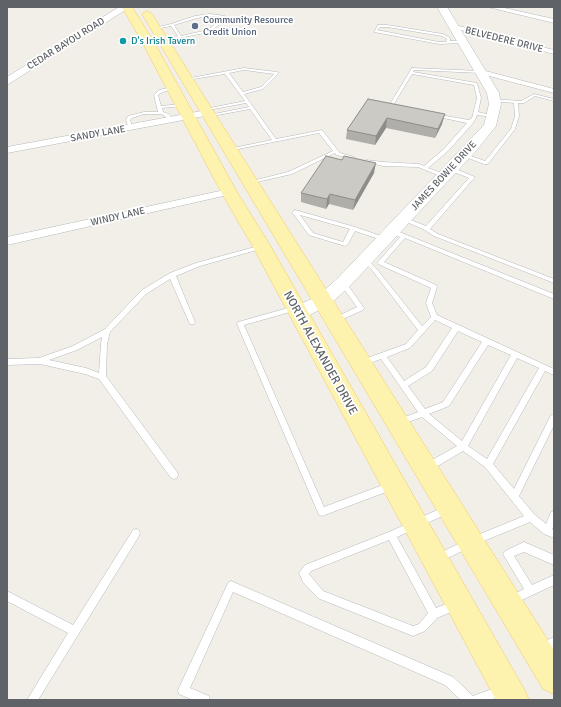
<!DOCTYPE html>
<html>
<head>
<meta charset="utf-8">
<style>
	body { margin:0 }
	#map { position:relative; width:561px; height:707px; overflow:hidden; background:#f1efe8; font-family:Signika,sans-serif }
	canvas { display:block }
	.frame { position:absolute; inset:0; border:8px solid #5f6367; pointer-events:none }
</style>
</head>
<body>
<div id="map">
<canvas width="561" height="707"></canvas>
<div class="frame"></div>
</div>
<script>
const c = document.querySelector('canvas').getContext('2d');
c.lineJoin = 'round';
const shape = rows => new Path2D(rows.map(r => 'M' + r).join(''));
function trace(path, color, width, dash) { c.strokeStyle = color; c.lineWidth = width; c.lineCap = dash ? 'butt' : 'round'; c.setLineDash(dash || []); c.stroke(path); }
function fill(path, color) { c.fillStyle = color; c.fill(path, 'evenodd'); }
function drawText(font, color, halo, rows, align = 'center') {
  c.font = font + ' Signika,sans-serif'; c.lineWidth = 3.5; c.setLineDash([]); c.textBaseline = 'middle'; c.strokeStyle = halo; c.fillStyle = color; for (const [text, x, y, turn = 0] of rows) {
    c.save(); c.translate(x, y); c.rotate((+turn || 0) * Math.PI / 180); c.textAlign = isNaN(turn) ? turn : align; if (halo) c.strokeText(text, 0, 0); c.fillText(text, 0, 0); c.restore();
  }
}
const lane = shape([
	[210,14,225,16,222,22,210,32,163,41,161,40,162,39,178,36,171,26,156,29,154,28,171,24,195,16,210,14],
	[210,16,221,17,219,21,208,30,181,36,174,25,197,18,210,16],
	[378,25,387,25,443,34,450,38,450,41,463,41,465,42,463,43,439,44,374,32,378,25],
	[380,27,387,27,442,36,447,39,446,42,439,42,377,30,380,27],
	[244,68,277,72,279,73,263,89,244,94,276,139,322,130,340,153,354,157,354,159,336,155,335,153,292,174,248,184,248,182,288,172,333,151,319,133,228,151,228,149,272,140,250,109,207,117,207,115,209,115,249,107,246,103,203,111,203,109,205,109,245,101,225,74,187,80,185,79,244,68],
	[244,70,274,74,261,87,243,92,229,73,244,70],
	[412,68,481,71,483,72,481,73,414,70,413,72,477,83,481,98,478,112,495,116,493,117,477,115,476,118,473,123,448,151,428,168,447,175,447,177,443,177,418,167,383,166,366,162,364,161,366,160,383,162,419,164,424,166,444,149,467,123,434,116,434,114,469,120,472,118,477,98,474,85,412,74,394,104,402,107,402,109,398,109,390,105,390,104,412,68],
	[172,87,174,88,173,89,163,92,158,95,161,106,182,104,184,105,182,106,162,108,163,112,169,114,172,120,172,121,168,121,165,116,161,114,144,114,132,118,130,120,133,128,129,129,126,120,128,116,144,112,158,112,154,95,159,90,172,87],
	[534,94,554,99,554,101,535,96,524,103,518,103,519,116,515,129,488,164,484,164,463,156,463,155,465,154,485,161,511,129,515,116,514,103,494,101,492,101,492,99,521,101,534,94],
	[451,167,475,177,430,229,438,234,554,279,554,283,434,236,425,230,402,220,402,218,406,218,426,226,469,178,449,170,449,168,451,167],
	[295,210,355,227,387,238,388,239,385,241,355,231,348,244,345,246,309,235,292,212,295,210],
	[300,215,350,229,343,242,313,233,300,215],
	[392,229,554,294,554,299,405,238,384,262,436,285,437,287,432,303,437,315,554,369,554,375,545,371,493,464,514,489,551,415,554,414,554,425,519,496,534,514,546,524,551,512,554,511,554,525,552,529,554,530,554,538,544,534,530,522,474,545,442,561,439,563,436,561,434,558,436,555,468,539,524,516,485,467,463,451,431,470,428,471,425,470,424,467,425,464,457,446,422,417,400,425,397,424,396,422,397,420,418,412,381,359,362,366,359,365,358,363,359,361,406,344,418,330,372,270,362,260,363,259,367,259,376,268,422,326,431,317,426,303,431,288,378,264,377,263,400,237,390,232,390,230,392,229],
	[435,320,452,328,426,367,404,381,387,357,410,348,435,320],
	[458,331,482,342,443,402,425,409,408,386,432,371,458,331],
	[488,345,511,355,462,441,429,414,449,406,488,345],
	[517,358,539,368,487,459,468,446,517,358],
	[262,245,264,246,264,248,200,266,176,276,195,322,194,324,190,324,189,322,170,279,146,294,110,332,107,344,106,376,177,472,178,475,177,478,174,479,171,478,99,379,85,374,40,364,7,365,7,359,39,358,73,346,105,329,142,290,170,273,196,263,262,245],
	[102,337,101,344,99,373,86,368,49,360,77,350,102,337],
	[341,281,345,281,364,308,363,310,336,322,334,322,333,320,334,318,357,307,341,285,340,283,341,281],
	[295,306,298,308,297,310,244,325,324,507,391,482,394,483,395,486,394,489,322,516,319,515,237,324,238,322,295,306],
	[446,506,449,507,450,510,449,513,397,537,436,608,455,601,458,603,460,606,458,609,437,618,425,631,413,636,320,599,317,597,303,582,299,573,305,565,389,532,446,506],
	[389,540,428,613,419,624,413,626,323,591,309,574,311,571,389,540],
	[136,529,139,530,140,533,139,536,38,700,27,700,68,633,7,601,7,591,73,625,133,530,136,529],
	[524,542,554,555,554,565,524,552,514,556,532,585,554,575,554,585,511,605,508,603,506,600,508,597,524,589,503,554,505,551,524,542],
	[231,581,453,677,473,696,500,686,504,687,505,691,504,695,490,700,461,700,445,685,233,592,190,688,209,696,210,700,193,700,179,694,178,690,228,583,231,581],
	[554,637,554,647,542,653,538,652,537,648,538,644,554,637]
]);
const street = shape([
	[488,7,500,7,554,19,554,23,488,7],
	[455,25,554,50,554,54,453,28,452,27,455,25],
	[478,69,554,89,554,93,478,73,478,69],
	[207,110,210,111,210,115,7,153,7,147,207,110],
	[229,189,232,190,234,192,232,194,7,245,7,237,229,189]
]);
const secondary = shape([
	[119,7,130,7,7,85,7,77,119,7],
	[437,7,447,7,499,93,501,104,496,126,476,151,350,286,330,304,304,318,298,320,292,318,289,313,292,308,318,296,338,278,484,125,489,104,487,93,437,7]
]);
const primary = shape([
	[122,7,132,7,154,42,237,192,271,247,524,689,529,700,496,700,253,247,221,192,142,42,122,7],
	[147,11,152,14,554,650,554,694,543,689,142,14,147,11]
]);
const wall = shape([
	[368,99,442,124,435,138,386,128,375,145,346,139,347,130],
	[374,173,353,210,329,204,326,209,301,202,301,193]
]);
const shadedWall = shape([
	[445,114,442,124,435,138,438,129],
	[387,118,386,128,375,145,376,136],
	[376,163,374,173,353,210,355,200],
	[330,194,329,204,326,209,327,199]
]);
const building = shape([
	[368,99,445,114,438,129,387,118,376,136,347,130,368,99],
	[326,156,342,160,344,156,376,163,355,200,330,194,327,199,301,193,326,156]
]);
const markers = [
	[195,26,4,"#5c6f8a"],
	[123,41,4,"#0f9aa8"]
];
const farServicenames = [
	["Community Resource",203,20],
	["Credit Union",203,32]
];
const farStreetnames = [
	["BELVEDERE DRIVE",504,40,14],
	["CEDAR BAYOU ROAD",66,44,-32],
	["SANDY LANE",98,134,-10],
	["JAMES BOWIE DRIVE",444,176,-47],
	["WINDY LANE",118,217,-13]
];
const farCulturenames = [
	["D's Irish Tavern",131,41]
];
const streetNames = [
	["NORTH ALEXANDER DRIVE",320,353,61]
];
trace(lane, '#b5b8bc', 1);
trace(street, '#b5b8bc', 1);
trace(secondary, '#b6babe', 1);
trace(primary, '#f0c961', 1);
fill(lane, '#fff');
fill(street, '#fff');
fill(secondary, '#fff');
fill(primary, '#fef2af');
fill(wall, '#afaea9');
fill(shadedWall, '#8f8d89');
fill(building, '#cccac4');
trace(building, '#8f8d89', 1);
for (const [x, y, r, color] of markers) { const dot = new Path2D(); dot.arc(x, y, r, 0, 2 * Math.PI); c.fillStyle = color; c.fill(dot); trace(dot, '#fff', 1.5); }
drawText('10px', '#4e5e75', '#fff', farServicenames, 'left');
drawText('10px', '#5f6367', '#fff', farStreetnames);
drawText('10px', '#0d838f', '#fff', farCulturenames, 'left');
drawText('12px', '#5f6367', '#fff', streetNames);
</script>
</body>
</html>
